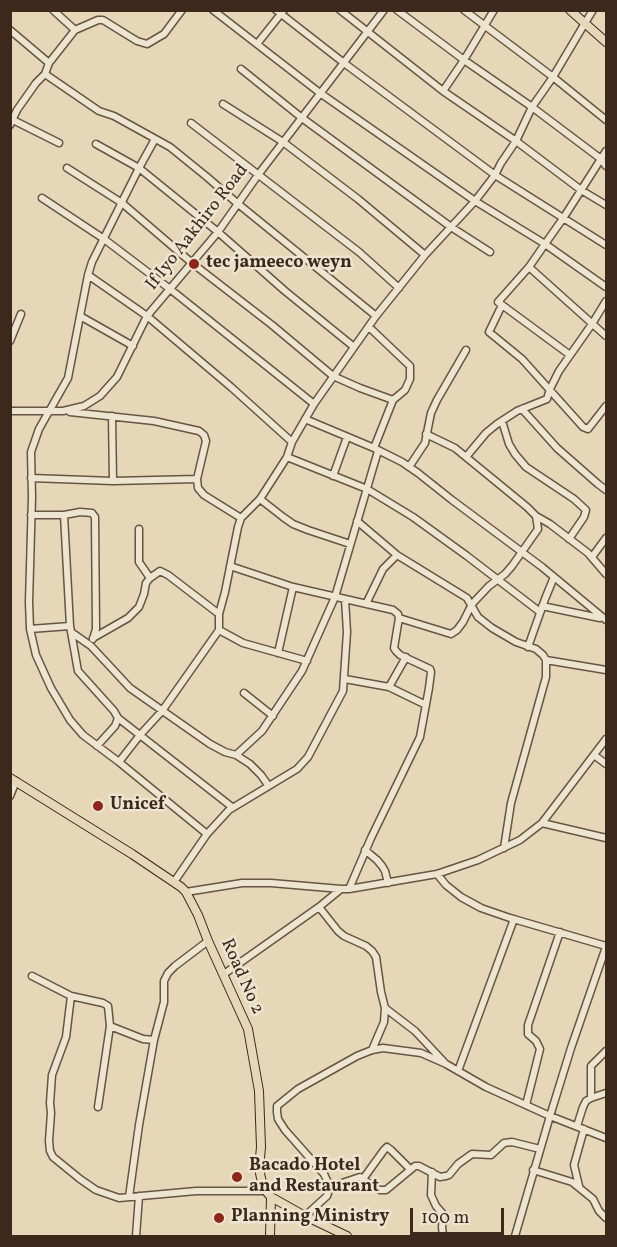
<!DOCTYPE html>
<html>
<head>
<meta charset="utf-8">
<style>
	body { margin:0 }
	#map { position:relative; width:617px; height:1247px; overflow:hidden; background:#e5d7b8; font-family:Vollkorn,serif }
	canvas { display:block }
	.frame { position:absolute; inset:0; border:12px solid #3d281c; pointer-events:none }
	.scale { position:absolute; left:410px; top:1208px; width:94px; height:27px; box-sizing:border-box; border:3px solid #3d281c; border-top:0; padding-left:8px; font-size:18px; line-height:21px; white-space:nowrap; color:#3d281c; -webkit-text-stroke:4px #eee5d1; paint-order:stroke }
</style>
</head>
<body>
<div id="map">
<canvas width="617" height="1247"></canvas>
<div class="frame"></div>
<div class="scale">100 m</div>
</div>
<script>
const c = document.querySelector('canvas').getContext('2d');
c.lineJoin = 'round';
const shape = rows => new Path2D(rows.map(r => 'M' + r).join(''));
function trace(path, color, width, dash) { c.strokeStyle = color; c.lineWidth = width; c.lineCap = dash ? 'butt' : 'round'; c.setLineDash(dash || []); c.stroke(path); }
function drawText(font, color, halo, rows, align = 'center') {
  c.font = font + ' Vollkorn,serif'; c.lineWidth = 5; c.setLineDash([]); c.textBaseline = 'middle'; c.strokeStyle = halo; c.fillStyle = color; for (const [text, x, y, turn = 0] of rows) {
    c.save(); c.translate(x, y); c.rotate((+turn || 0) * Math.PI / 180); c.textAlign = isNaN(turn) ? turn : align; if (halo) c.strokeText(text, 0, 0); c.fillText(text, 0, 0); c.restore();
  }
}
const minor = shape([
	[213,10,320,93,475,201,545,244,529,267,606,336],
	[276,10,344,63,495,175,606,245],
	[340,10,443,91,516,141,581,190,606,205],
	[397,10,464,60,532,107,601,159,606,166],
	[464,10,553,77,606,120],
	[10,30,49,63],
	[75,30,98,20,103,20,137,41,147,44,164,34,182,10],
	[257,44,284,10],
	[241,69,302,118,451,227,490,252],
	[45,74,99,111,114,116,170,147,207,177,237,203,376,316],
	[443,91,464,60,494,10],
	[223,104,283,142,358,199,425,255],
	[13,120,59,143],
	[191,123,359,252,399,288],
	[10,125,17,110,36,83,45,74,49,63,75,30,53,10],
	[96,144,139,168,155,139],
	[606,151,564,217,545,244,606,287],
	[67,168,122,203,192,263,272,325,333,376,360,388,393,400,374,448],
	[42,198,104,239,170,289,314,404],
	[529,267,498,302,570,355],
	[88,275,147,316,231,387,292,442],
	[502,305,489,332,522,359,583,427,588,429,606,406],
	[80,316,133,346],
	[369,327,410,366,410,379,405,390,393,400],
	[10,341,21,314],
	[522,409,557,448,598,484,606,490],
	[10,411,63,411,84,406,100,396,117,377,147,316,218,232,258,175,384,10],
	[70,412,154,421,199,431,204,435,206,441,197,479],
	[112,416,113,481],
	[305,419,374,448,402,462,418,473,452,500,542,567,606,620],
	[502,421,509,444,515,454,526,467,574,499,586,510,584,517,569,539],
	[287,457,367,489,413,517,467,556,540,612],
	[466,457,486,433,497,424,517,411,547,399,550,389,559,371,592,324,606,301],
	[409,467,425,443,431,413,437,400,466,350],
	[333,476,347,437],
	[31,478,113,481,197,479,198,488,204,495,241,518],
	[260,499,283,517,293,524,308,530,350,544],
	[31,515,64,515,70,626,78,671,114,711,118,718,232,807],
	[64,515,80,512,92,513,95,517,96,629,93,639],
	[536,516,550,524,588,553,606,574],
	[357,521,397,555,467,598,478,617,492,628,516,642,536,649,543,655,546,660,546,677,511,803,504,848],
	[139,529,139,562,150,578],
	[592,557,606,538],
	[230,566,293,587,393,610,398,614,399,618,394,648,396,651,400,655,430,669,431,672,429,688,420,737,371,838,349,889],
	[366,604,383,569,397,555],
	[542,606,600,618],
	[399,618,451,634,457,630,463,622,472,604,489,586,505,574,512,566,538,529,536,516,527,507,455,448,426,434],
	[30,629,70,626],
	[219,630,243,643,307,661],
	[71,632,91,646,130,688,210,744,225,752,236,755,250,764,261,775,268,785],
	[93,638,128,618,139,607,144,594,146,583,150,578,160,571,168,575,219,614],
	[528,647,545,599,554,577],
	[278,653,293,587],
	[546,660,606,670],
	[345,679,389,687,426,705],
	[389,687,406,657],
	[244,693,273,716],
	[97,746,115,726,118,718],
	[236,755,262,731,302,671,335,597,378,451],
	[594,755,606,764],
	[119,762,140,735,162,711,219,630,219,614,225,592,238,527,241,518,260,499,287,457,292,442,314,404,376,316,425,255,475,201,495,175,501,163,516,141,532,107,553,77,585,23,593,10],
	[10,796,16,781],
	[542,823,606,838],
	[207,834,119,762,83,735,70,720,51,688,36,655,30,629,29,602,32,497,31,452,39,429,68,378,88,275,92,262,139,168,218,232,285,291,354,347],
	[365,850,377,860,382,866,385,871,388,883],
	[437,874,446,885,461,897,481,908,510,918,606,946],
	[174,882,207,834,229,810,297,769,308,757,343,691,347,632,345,599],
	[186,892,242,883,271,883,341,889,349,889,437,874,478,860,520,840,542,823,606,739],
	[319,907,338,931,344,936,366,946,372,951,376,957,381,992,385,1008,384,1022,372,1050],
	[224,974,319,907,341,889],
	[32,976,71,996,103,1003,108,1006,110,1026,98,1107],
	[71,996,66,1037,52,1075,50,1103,51,1113,49,1141,50,1151,53,1157,80,1179,96,1190,119,1198,196,1191,266,1191],
	[385,1008,415,1031,444,1062],
	[110,1026,143,1039,154,1040],
	[458,1071,514,919],
	[591,1098,591,1066,606,1051],
	[526,1105,540,1049,536,1041,528,1034,528,1025,560,932],
	[577,1126,583,1107,586,1101,591,1098,606,1093],
	[533,1170,572,1182,593,1199,599,1211,606,1218],
	[432,1172,431,1195,436,1206,443,1214,442,1227,443,1236],
	[363,1179,384,1150,387,1147,391,1150,410,1169],
	[579,1186,574,1165,584,1129],
	[330,1187,360,1177,375,1188,380,1190,386,1190,415,1166,419,1166,440,1177,446,1176,449,1175,458,1164,472,1154,491,1155,504,1143,512,1142,540,1149],
	[129,1197,139,1125,154,1040,164,1002,164,981,168,973,175,966,208,941],
	[305,1216,327,1196,330,1187,324,1174,285,1130,278,1119,277,1112,277,1106,298,1089,357,1056,372,1050,383,1048,421,1053,446,1064,486,1087,550,1116,606,1138],
	[136,1236,139,1196],
	[515,1236,550,1116,571,1048,606,947]
]);
const major = shape([
	[570,10,606,42],
	[10,778,132,854,181,887,186,892,198,915,208,941,248,1029,259,1091,261,1147,259,1168,262,1183,266,1191,271,1197,305,1216,347,1236],
	[270,1236,271,1197]
]);
const markers = [
	[194,264,6,"#8f2418"],
	[98,806,6,"#8f2418"],
	[237,1177,6,"#8f2418"],
	[219,1218,6,"#8f2418"]
];
const streetNames = [
	["If Iyo Aakhiro Road",198,228,-52],
	["Road No 2",241,977,66]
];
const poiNames = [
	["tec jameeco weyn",206,264],
	["Unicef",110,806],
	["Bacado Hotel",249,1167],
	["and Restaurant",249,1188],
	["Planning Ministry",231,1218]
];
trace(minor, '#675443', 9);
trace(major, '#3d281c', 10);
trace(minor, '#eee5d1', 6);
trace(major, '#e5d7b8', 8);
for (const [x, y, r, color] of markers) { const dot = new Path2D(); dot.arc(x, y, r, 0, 2 * Math.PI); c.fillStyle = color; c.fill(dot); trace(dot, '#eee5d1', 2); }
drawText('18px', '#3d281c', '#eee5d1', streetNames);
drawText('bold 18px', '#3d281c', '#eee5d1', poiNames, 'left');
</script>
</body>
</html>
